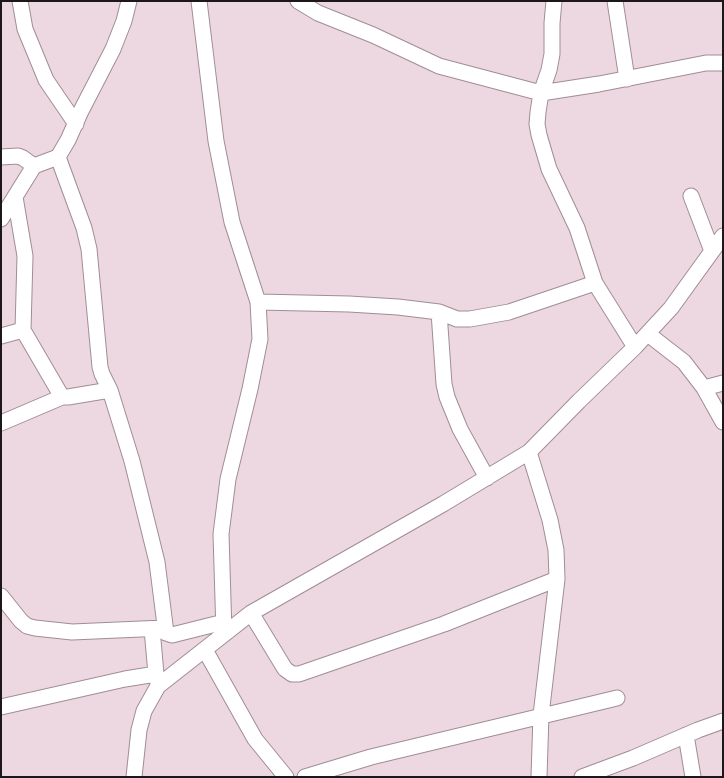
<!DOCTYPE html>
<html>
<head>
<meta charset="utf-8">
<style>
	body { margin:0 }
	#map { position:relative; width:724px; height:778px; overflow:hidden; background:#edd8e1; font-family:Rubik,sans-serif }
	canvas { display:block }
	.frame { position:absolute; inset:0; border:2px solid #1e171a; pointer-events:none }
</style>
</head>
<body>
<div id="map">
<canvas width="724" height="778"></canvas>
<div class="frame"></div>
</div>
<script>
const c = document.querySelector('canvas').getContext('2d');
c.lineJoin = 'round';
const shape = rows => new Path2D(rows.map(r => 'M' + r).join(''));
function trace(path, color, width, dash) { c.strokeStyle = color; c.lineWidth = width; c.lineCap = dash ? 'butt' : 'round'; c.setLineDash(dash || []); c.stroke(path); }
const minor = shape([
	[20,1,25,29,46,80,76,124],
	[199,1,216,141,232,222,258,302,260,339,250,389,228,479,221,534,224,633],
	[298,1,318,13,373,35,439,66,541,93,599,84,706,63,723,63],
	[554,1,552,23,552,54,549,70,541,93,538,112,537,124,539,135,549,169,577,228,595,283,635,347],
	[615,1,627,79],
	[1,157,18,156,23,158,34,166],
	[58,157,84,228,89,249,100,367,102,374,110,390,132,461,157,562,166,633,172,635,224,622],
	[691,196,712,251],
	[15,197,25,256,23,330,62,397,68,397,110,390],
	[1,219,34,166,58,157,68,140,81,111,113,49,124,21,129,1],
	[258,302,349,304,398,307,439,312,457,319,470,319,509,312,595,283],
	[439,312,444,384,447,397,460,429,487,478],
	[648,334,684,362,704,388,723,422],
	[1,336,23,330],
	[704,388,723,383],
	[1,423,62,397],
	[529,452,550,520,556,550,557,579,541,715,539,777],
	[1,596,21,621,27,626,35,628,72,632,164,628],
	[251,613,285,669,292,674,299,674,444,624,557,579],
	[152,629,156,674,158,683],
	[205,650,255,739,286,777],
	[1,707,125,679,156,674],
	[686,735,693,777],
	[134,777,139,730,144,711,158,686,251,613,443,504,529,452,579,401,635,347,671,308,723,236],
	[305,777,371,757,617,698],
	[582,777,633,758,698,730,723,721]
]);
trace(minor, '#a08d95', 17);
trace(minor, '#fff', 15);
</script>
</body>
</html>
